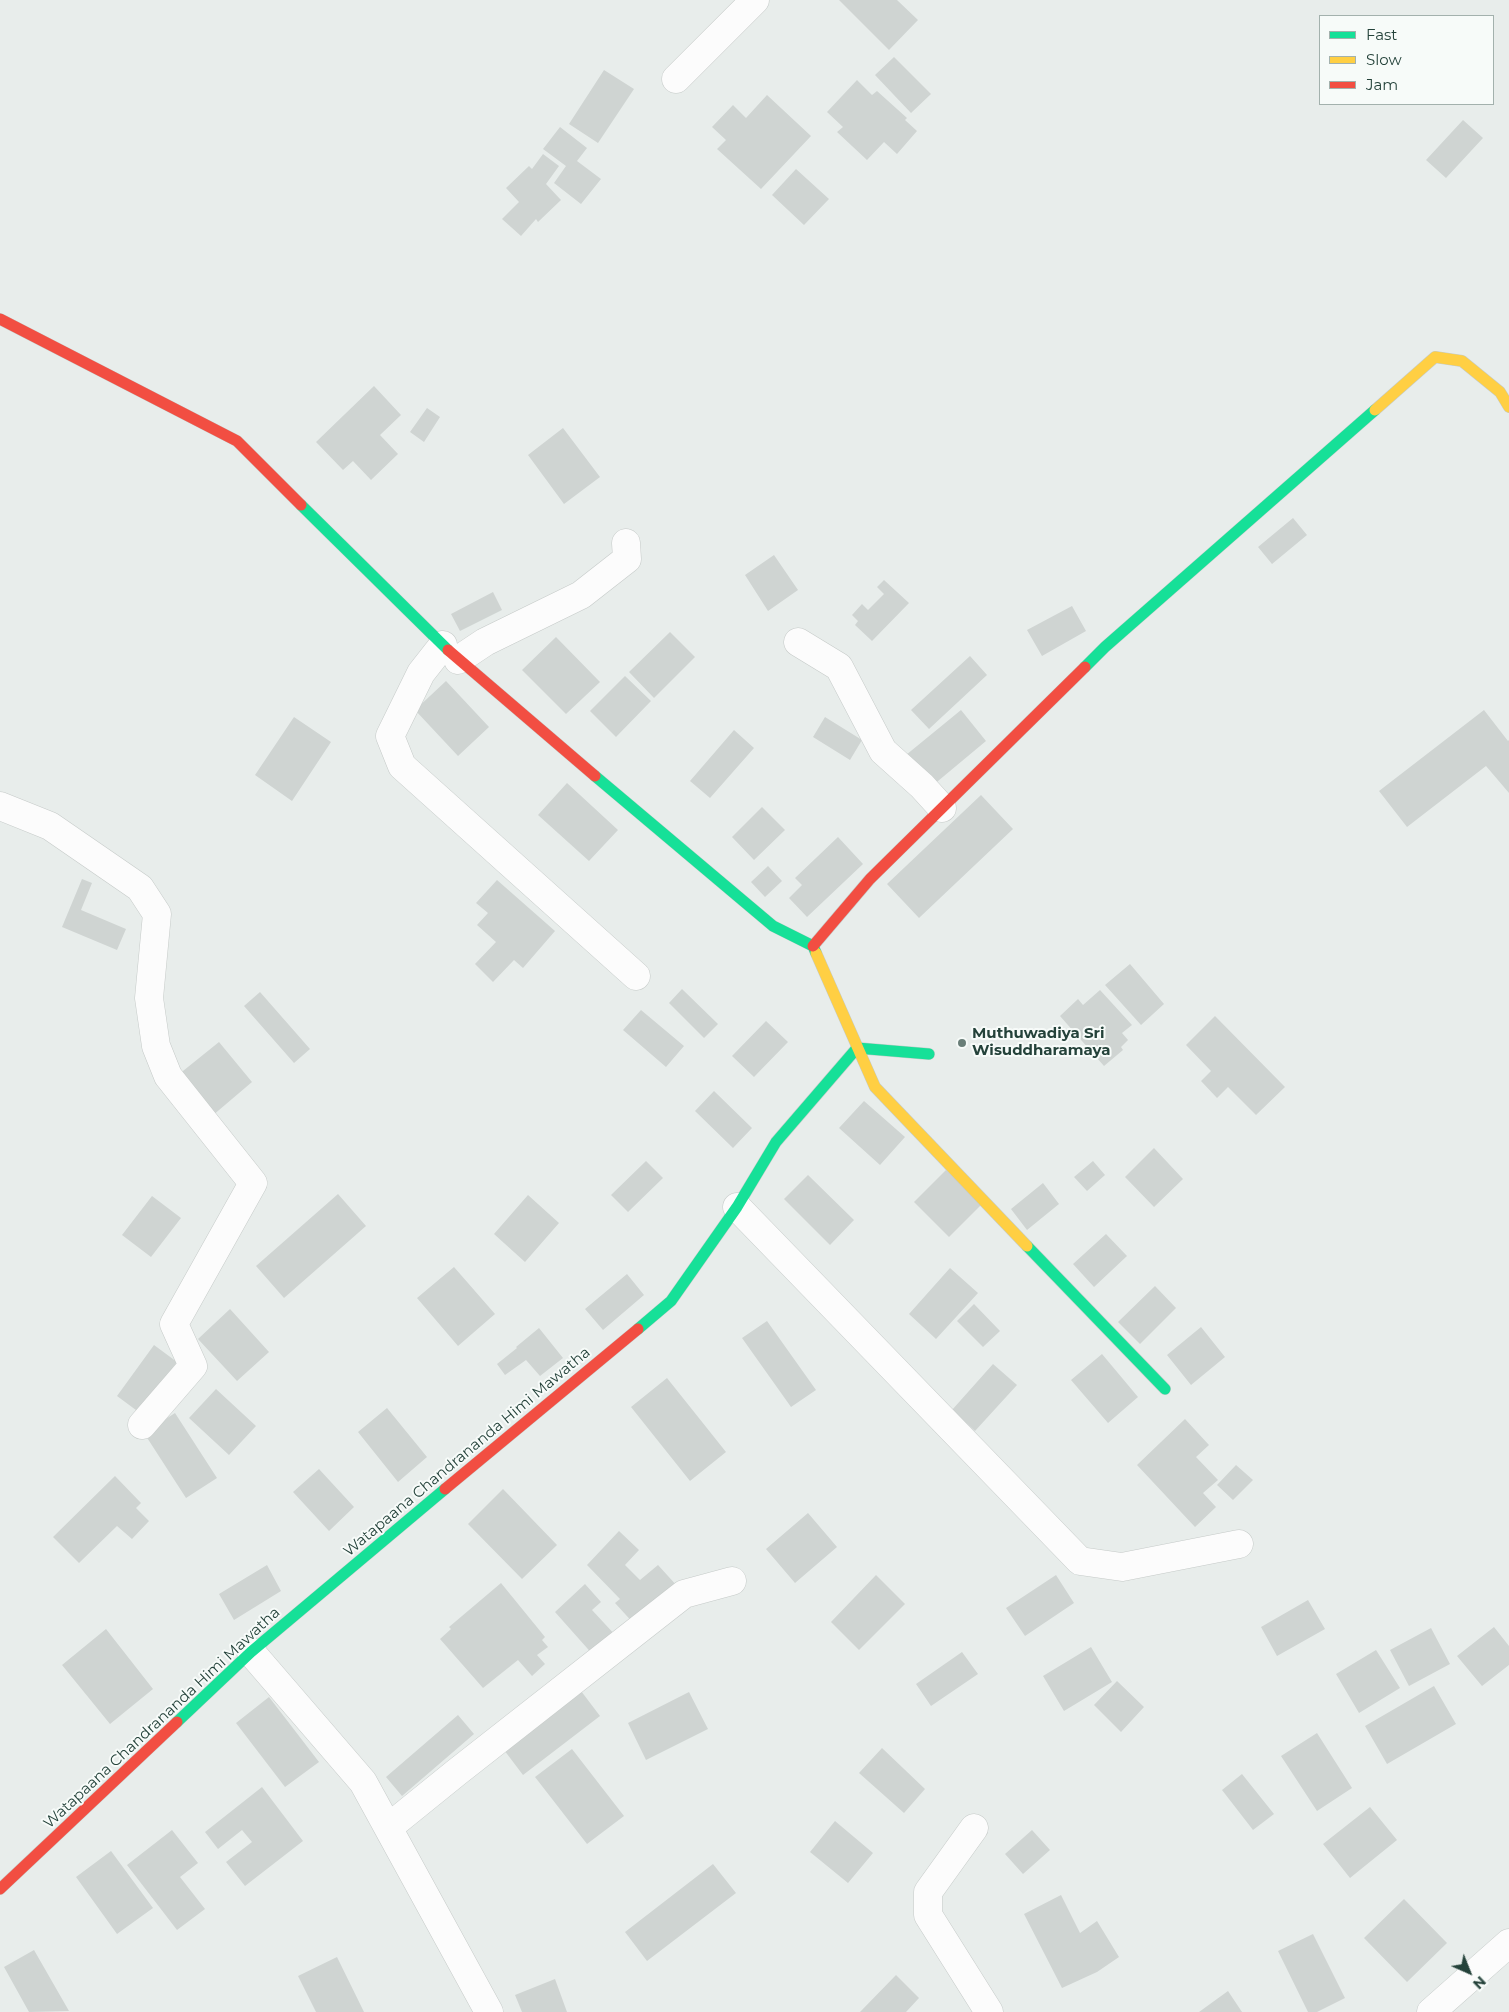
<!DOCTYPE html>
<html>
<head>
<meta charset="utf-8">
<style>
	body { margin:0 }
	#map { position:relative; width:1509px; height:2012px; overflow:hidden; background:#e8edeb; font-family:Montserrat,sans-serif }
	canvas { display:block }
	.legend { position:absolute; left:1319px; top:15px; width:175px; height:90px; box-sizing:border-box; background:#f7fbf9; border:1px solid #a3b1ad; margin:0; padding:6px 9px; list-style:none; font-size:15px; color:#24423a }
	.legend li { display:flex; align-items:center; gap:10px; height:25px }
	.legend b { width:25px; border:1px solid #a3b1ad }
	.north { position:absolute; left:1444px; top:1947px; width:50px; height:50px; -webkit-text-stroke:4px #f7fbf9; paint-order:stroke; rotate:136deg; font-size:14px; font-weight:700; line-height:20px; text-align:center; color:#24423a }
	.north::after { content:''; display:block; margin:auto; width:18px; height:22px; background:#24423a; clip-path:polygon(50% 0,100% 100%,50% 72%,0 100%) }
</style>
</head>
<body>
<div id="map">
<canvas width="1509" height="2012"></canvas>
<ul class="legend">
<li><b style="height:6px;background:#16e098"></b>Fast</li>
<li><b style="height:6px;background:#ffcf43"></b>Slow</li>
<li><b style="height:6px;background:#f24e42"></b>Jam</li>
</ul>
<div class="north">N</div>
</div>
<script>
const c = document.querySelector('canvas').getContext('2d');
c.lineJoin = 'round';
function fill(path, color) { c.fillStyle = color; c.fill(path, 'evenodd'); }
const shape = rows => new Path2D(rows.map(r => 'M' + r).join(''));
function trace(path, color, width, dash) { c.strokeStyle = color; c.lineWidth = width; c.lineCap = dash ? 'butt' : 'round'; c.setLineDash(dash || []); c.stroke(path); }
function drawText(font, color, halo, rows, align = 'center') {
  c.font = font + ' Montserrat,sans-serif'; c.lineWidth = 4; c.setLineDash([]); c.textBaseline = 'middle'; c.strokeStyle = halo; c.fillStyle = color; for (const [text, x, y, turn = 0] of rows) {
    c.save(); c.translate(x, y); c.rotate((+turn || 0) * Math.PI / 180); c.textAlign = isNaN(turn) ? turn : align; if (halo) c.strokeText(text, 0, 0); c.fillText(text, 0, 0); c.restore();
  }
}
const building = shape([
	[839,0,897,0,918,20,889,50],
	[894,57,931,94,911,113,875,75],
	[604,70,634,89,598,143,569,124],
	[857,80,872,95,877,91,907,118,905,120,917,131,897,154,884,142,867,160,837,132,843,127,827,112],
	[767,95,811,136,761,189,717,149,726,140,712,127,733,105,746,118],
	[1463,120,1483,138,1446,178,1426,160],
	[560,127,587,148,577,161,601,179,581,204,554,183,566,166,543,149],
	[543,154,559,166,546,184,561,200,538,222,536,219,521,236,502,219,519,202,506,188,529,166,532,169],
	[796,169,829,199,804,225,772,195],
	[374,386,401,415,380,435,398,454,371,480,353,461,343,470,316,442],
	[427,408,440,417,424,442,410,432],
	[563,428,600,477,564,504,528,455],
	[1293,518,1307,535,1272,564,1258,547],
	[774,555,798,590,768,611,745,575],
	[884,580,909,603,872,641,855,625,858,621,852,615,862,604,868,610,884,594,877,587],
	[493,592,502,610,460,631,451,614],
	[1072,606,1086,631,1042,656,1027,630],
	[670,632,695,657,654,698,629,672],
	[556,637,600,682,566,714,522,670],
	[970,656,987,675,929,729,911,710],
	[625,676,651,701,616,737,590,711],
	[446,681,489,727,458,756,415,710],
	[961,710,986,741,932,786,906,755],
	[1484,710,1508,741,1509,740,1509,793,1486,766,1407,827,1379,791],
	[294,717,331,742,292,801,255,775],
	[825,717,862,740,850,760,813,737],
	[734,730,754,748,710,798,690,781],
	[567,783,618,830,589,861,538,815],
	[981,795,1013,829,919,918,887,884],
	[762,807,785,830,754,860,732,837],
	[838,837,863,864,807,917,789,898,802,885,795,878],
	[768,866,782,881,765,897,751,882],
	[82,879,92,883,81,910,126,929,117,950,62,927],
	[497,880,555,931,523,968,514,960,493,982,475,964,496,942,477,925,488,913,476,903],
	[1130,964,1164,1004,1141,1025,1105,985],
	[682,989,718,1024,704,1038,669,1003],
	[1100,990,1132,1025,1122,1033,1128,1040,1121,1047,1123,1050,1104,1066,1060,1016,1078,999,1083,1005],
	[260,992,310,1049,294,1063,244,1006],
	[641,1010,684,1046,666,1067,623,1030],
	[1215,1016,1285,1087,1256,1115,1228,1087,1217,1098,1201,1081,1211,1071,1186,1045],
	[766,1021,788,1042,754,1077,732,1056],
	[219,1042,252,1082,212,1116,178,1075],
	[714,1091,752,1128,733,1148,695,1111],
	[864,1101,905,1137,880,1165,839,1128],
	[1154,1148,1183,1179,1154,1207,1125,1177],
	[646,1161,663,1178,628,1212,611,1195],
	[1093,1161,1105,1175,1087,1191,1074,1177],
	[946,1170,982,1204,949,1237,914,1202],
	[808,1175,854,1220,830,1245,784,1199],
	[1043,1183,1059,1204,1027,1230,1011,1209],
	[338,1194,366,1226,284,1298,256,1266],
	[528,1195,559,1223,525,1262,494,1234],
	[152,1196,181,1218,151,1257,122,1235],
	[1106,1234,1127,1256,1094,1287,1073,1264],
	[454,1267,495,1314,458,1346,417,1298],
	[950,1268,978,1293,936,1339,909,1314],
	[627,1274,644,1295,603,1330,585,1309],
	[1155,1286,1176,1308,1140,1344,1118,1322],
	[974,1304,1000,1331,983,1347,957,1321],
	[230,1309,269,1352,237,1381,198,1339],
	[767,1321,816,1390,791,1407,742,1338],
	[1201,1327,1225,1357,1191,1385,1167,1355],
	[539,1328,563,1358,540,1376,526,1360,505,1375,497,1364,517,1348,516,1347],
	[154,1345,177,1362,140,1413,117,1396],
	[1102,1354,1138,1397,1108,1423,1071,1380],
	[993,1364,1017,1385,975,1431,952,1410],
	[667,1378,726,1452,690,1481,631,1407],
	[216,1389,256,1426,229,1455,189,1418],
	[387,1408,427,1457,398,1482,358,1432],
	[175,1413,217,1478,186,1498,144,1433],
	[1185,1419,1209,1445,1196,1457,1218,1480,1203,1493,1216,1507,1195,1527,1137,1465],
	[1236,1465,1253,1480,1233,1500,1217,1485],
	[319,1469,354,1507,329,1531,293,1492],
	[115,1476,141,1503,136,1508,149,1521,132,1539,117,1526,79,1563,53,1537],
	[503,1489,557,1545,522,1579,468,1524],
	[808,1513,837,1547,795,1583,766,1549],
	[619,1531,639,1550,625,1565,640,1580,658,1565,678,1587,636,1626,615,1603,620,1599,587,1565],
	[267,1565,281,1591,234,1620,219,1594],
	[876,1575,905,1604,859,1650,831,1622],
	[1056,1575,1074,1603,1025,1636,1006,1608],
	[501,1583,545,1637,542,1640,548,1647,537,1655,545,1664,532,1676,518,1660,483,1688,440,1639,451,1629,449,1627],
	[585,1584,601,1602,592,1610,617,1637,595,1657,555,1612],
	[1308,1600,1325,1629,1277,1656,1261,1627],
	[1494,1627,1509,1646,1509,1665,1482,1686,1457,1656],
	[1431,1628,1450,1664,1409,1686,1390,1650],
	[106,1629,153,1689,110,1724,62,1665],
	[1091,1647,1112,1682,1064,1711,1043,1676],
	[1376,1650,1400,1688,1359,1713,1336,1674],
	[962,1652,978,1674,931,1706,916,1684],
	[1117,1681,1144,1707,1121,1732,1094,1705],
	[1434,1686,1456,1724,1387,1764,1365,1726],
	[578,1687,600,1716,523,1775,501,1746],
	[689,1692,708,1729,646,1760,628,1723],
	[269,1697,319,1762,285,1787,236,1723],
	[458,1715,474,1734,402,1796,386,1777],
	[1317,1733,1352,1788,1317,1811,1281,1756],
	[882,1748,925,1789,904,1813,859,1773],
	[572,1749,624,1816,587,1844,535,1777],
	[1242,1774,1274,1814,1253,1830,1222,1790],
	[262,1787,303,1841,245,1886,226,1862,252,1842,242,1830,218,1849,205,1832],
	[1370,1807,1397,1840,1350,1878,1323,1844],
	[835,1821,873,1853,848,1883,810,1852],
	[172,1830,198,1863,180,1877,205,1909,177,1930,127,1865],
	[1032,1830,1050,1850,1023,1874,1005,1854],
	[111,1851,153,1908,117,1934,76,1877],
	[713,1864,736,1893,647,1961,625,1932],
	[1061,1895,1080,1933,1097,1921,1119,1957,1097,1972,1062,1988,1024,1914],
	[1404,1899,1447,1943,1407,1982,1364,1938],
	[1313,1934,1345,1998,1317,2012,1308,2012,1278,1951],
	[34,1950,69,2011,29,2012,4,1967],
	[337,1957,364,2012,316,2012,298,1976],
	[896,1975,919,1998,906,2012,860,2012],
	[555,1979,567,2012,522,2012,515,1995],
	[1228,1991,1242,2012,1199,2012]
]);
const street = shape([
	[676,79,755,0],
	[798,642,839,667,883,751,922,786,942,808],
	[443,645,421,673,390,736,402,766,636,976],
	[458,660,485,642,581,595,627,559,626,543],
	[0,806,50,826,140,888,157,914,149,998,156,1046,168,1076,253,1183,174,1324,193,1366,142,1425],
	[737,1207,1080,1561,1122,1567,1239,1544],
	[251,1652,363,1782,489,2012],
	[389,1827,457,1772,684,1594,732,1581],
	[974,1828,928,1892,928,1915,989,2012],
	[1431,2012,1509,1943]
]);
const fast = shape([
	[301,505,448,650],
	[1085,667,1105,647,1375,410],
	[595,776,773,926,813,946,816,953],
	[1027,1246,1165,1389],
	[638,1329,671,1301,737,1207,776,1142,857,1048,929,1054],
	[177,1722,251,1652,445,1489]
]);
const slow = shape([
	[1375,410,1435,357,1462,361,1500,392,1509,407],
	[816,953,875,1087,1027,1246]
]);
const jam = shape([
	[0,319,237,441,301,505],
	[448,650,595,776],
	[813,946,870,879,1085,667],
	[445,1489,638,1329],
	[0,1889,177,1722]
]);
const markers = [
	[962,1043,5,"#697e78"]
];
const poiNames = [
	["Muthuwadiya Sri",972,1034],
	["Wisuddharamaya",972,1051]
];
const streetNames = [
	["Watapaana Chandrananda Himi Mawatha",467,1452,-40],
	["Watapaana Chandrananda Himi Mawatha",162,1718,-43]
];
fill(building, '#cfd4d2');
trace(street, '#c5cac8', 29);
trace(fast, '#c3cbc8', 12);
trace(slow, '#c3cbc8', 12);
trace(jam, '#c3cbc8', 12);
trace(street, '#fcfcfc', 28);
trace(fast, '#16e098', 11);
trace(slow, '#ffcf43', 11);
trace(jam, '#f24e42', 11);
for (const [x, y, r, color] of markers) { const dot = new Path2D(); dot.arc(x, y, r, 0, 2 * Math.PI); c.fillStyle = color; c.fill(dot); trace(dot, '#f7fbf9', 2); }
drawText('bold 15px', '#24423a', '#f7fbf9', poiNames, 'left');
drawText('15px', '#24423a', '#f7fbf9', streetNames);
</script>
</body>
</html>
